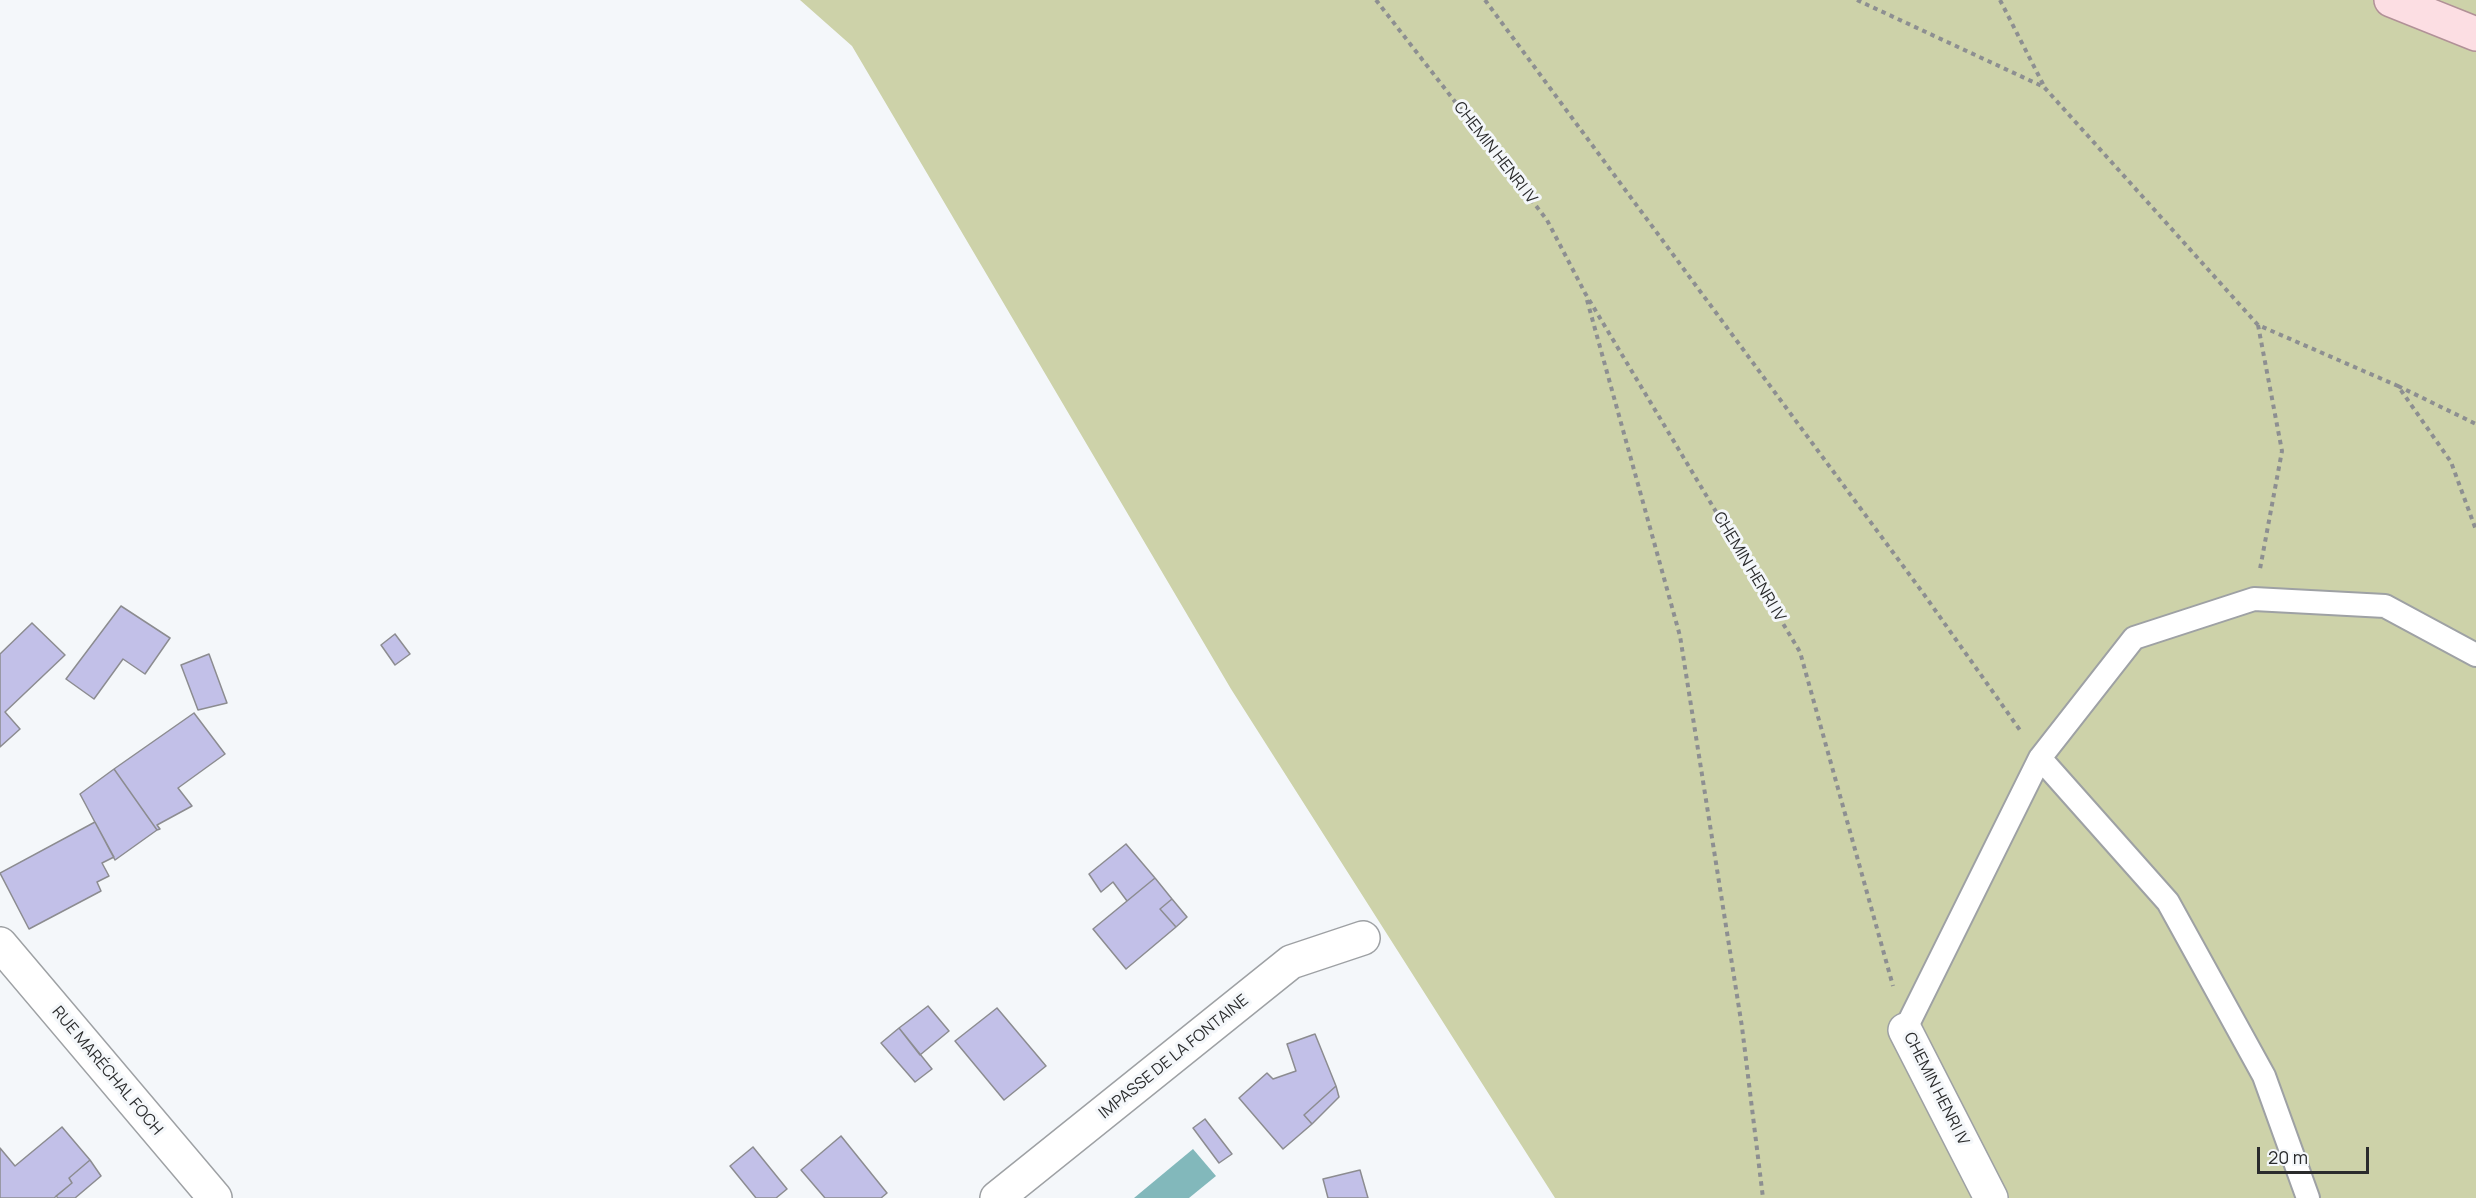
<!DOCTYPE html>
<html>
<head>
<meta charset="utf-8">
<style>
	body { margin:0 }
	#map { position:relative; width:2476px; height:1198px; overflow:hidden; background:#f4f7fa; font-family:Manrope,sans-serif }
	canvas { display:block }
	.scale { position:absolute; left:2257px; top:1147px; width:112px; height:27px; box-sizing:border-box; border:3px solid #2a2b2c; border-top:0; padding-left:8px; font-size:18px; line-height:21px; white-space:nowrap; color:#2a2b2c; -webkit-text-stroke:4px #f4f7fa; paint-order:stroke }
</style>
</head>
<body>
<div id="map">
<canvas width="2476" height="1198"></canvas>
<div class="scale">20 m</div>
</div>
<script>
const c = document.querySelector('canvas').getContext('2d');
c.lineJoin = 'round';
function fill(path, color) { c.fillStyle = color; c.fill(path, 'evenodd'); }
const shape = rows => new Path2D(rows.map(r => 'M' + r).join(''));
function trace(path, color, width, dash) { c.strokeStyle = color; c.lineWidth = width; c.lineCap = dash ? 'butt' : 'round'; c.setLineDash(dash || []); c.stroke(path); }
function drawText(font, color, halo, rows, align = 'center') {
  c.font = font + ' Manrope,sans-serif'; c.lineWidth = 6; c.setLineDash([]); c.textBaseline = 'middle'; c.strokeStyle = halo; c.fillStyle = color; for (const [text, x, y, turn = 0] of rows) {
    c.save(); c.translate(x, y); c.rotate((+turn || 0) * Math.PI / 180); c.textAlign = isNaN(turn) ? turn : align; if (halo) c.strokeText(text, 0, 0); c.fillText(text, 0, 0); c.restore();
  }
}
const green = shape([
	[800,0,2476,0,2476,1198,1555,1198,1231,689,852,46]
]);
const water = shape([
	[1193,1149,1216,1176,1189,1198,1134,1198]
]);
const building = shape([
	[121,606,170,638,145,674,123,659,94,699,66,679,121,606],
	[32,623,65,655,5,712,20,729,0,747,0,654,32,623],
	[395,634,410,654,395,665,381,645,395,634],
	[209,654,227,703,198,710,181,665,209,654],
	[194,713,225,754,178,788,192,806,157,825,160,829,157,830,114,769,194,713],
	[114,769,157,830,115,860,80,794,114,769],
	[95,822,114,857,102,863,109,876,97,882,101,891,29,929,0,873,95,822],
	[1126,844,1155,878,1127,901,1113,882,1101,892,1089,874,1126,844],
	[1155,878,1172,899,1160,909,1176,927,1126,969,1093,929,1155,878],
	[1172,899,1187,917,1176,927,1160,909,1172,899],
	[928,1006,949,1031,920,1055,899,1028,928,1006],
	[997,1008,1046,1066,1004,1100,955,1041,997,1008],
	[899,1028,932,1069,915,1082,881,1043,899,1028],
	[1315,1034,1336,1086,1304,1115,1312,1124,1283,1149,1239,1098,1267,1073,1273,1079,1296,1071,1287,1044,1315,1034],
	[1336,1086,1339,1097,1312,1124,1304,1115,1336,1086],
	[1205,1119,1232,1154,1219,1163,1193,1128,1205,1119],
	[62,1127,90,1160,69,1178,72,1183,54,1198,0,1198,0,1148,15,1166,62,1127],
	[841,1136,887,1193,881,1198,825,1198,801,1170,841,1136],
	[753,1147,787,1189,776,1198,756,1198,730,1166,753,1147],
	[90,1160,101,1176,75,1198,58,1198,56,1196,72,1183,69,1178,90,1160],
	[1360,1170,1368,1198,1328,1198,1323,1179,1360,1170]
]);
const path = shape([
	[1376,0,1547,220,1585,293,1800,652,1893,986],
	[1485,0,1923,593,2022,733],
	[1857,0,2044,87,2258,325,2398,386,2451,462,2476,530],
	[2000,0,2044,86],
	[1587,300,1680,636,1742,1027,1763,1198],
	[2258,325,2282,451,2260,569],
	[2398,386,2476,424]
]);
const service = shape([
	[2040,758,2168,902,2264,1076,2308,1198],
	[1905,1030,2040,758,2134,638,2254,599,2385,606,2476,655]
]);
const minor = shape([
	[1905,1030,1991,1198],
	[997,1198,1291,962,1363,938]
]);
const tertiary = shape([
	[0,944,215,1198]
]);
const primary = shape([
	[2391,0,2476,34]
]);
const streetNames = [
	["CHEMIN HENRI IV",1495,153,52],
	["CHEMIN HENRI IV",1749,567,59],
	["IMPASSE DE LA FONTAINE",1174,1057,-39],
	["RUE MARÉCHAL FOCH",107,1071,50],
	["CHEMIN HENRI IV",1936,1089,63]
];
fill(green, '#cdd2a9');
fill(water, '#82b8bb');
fill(building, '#c2c0e8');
trace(building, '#8c8c90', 1.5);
trace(service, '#9ea1a4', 26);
trace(minor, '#9ea1a4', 36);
trace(tertiary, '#9ea1a4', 36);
trace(primary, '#b19197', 36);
trace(path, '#8d8f91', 4, [4.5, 4.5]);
trace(service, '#fff', 22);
trace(minor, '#fff', 33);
trace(tertiary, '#fff', 33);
trace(primary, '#fcdee3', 33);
drawText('16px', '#2a2b2c', '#f4f7fa', streetNames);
</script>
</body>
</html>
